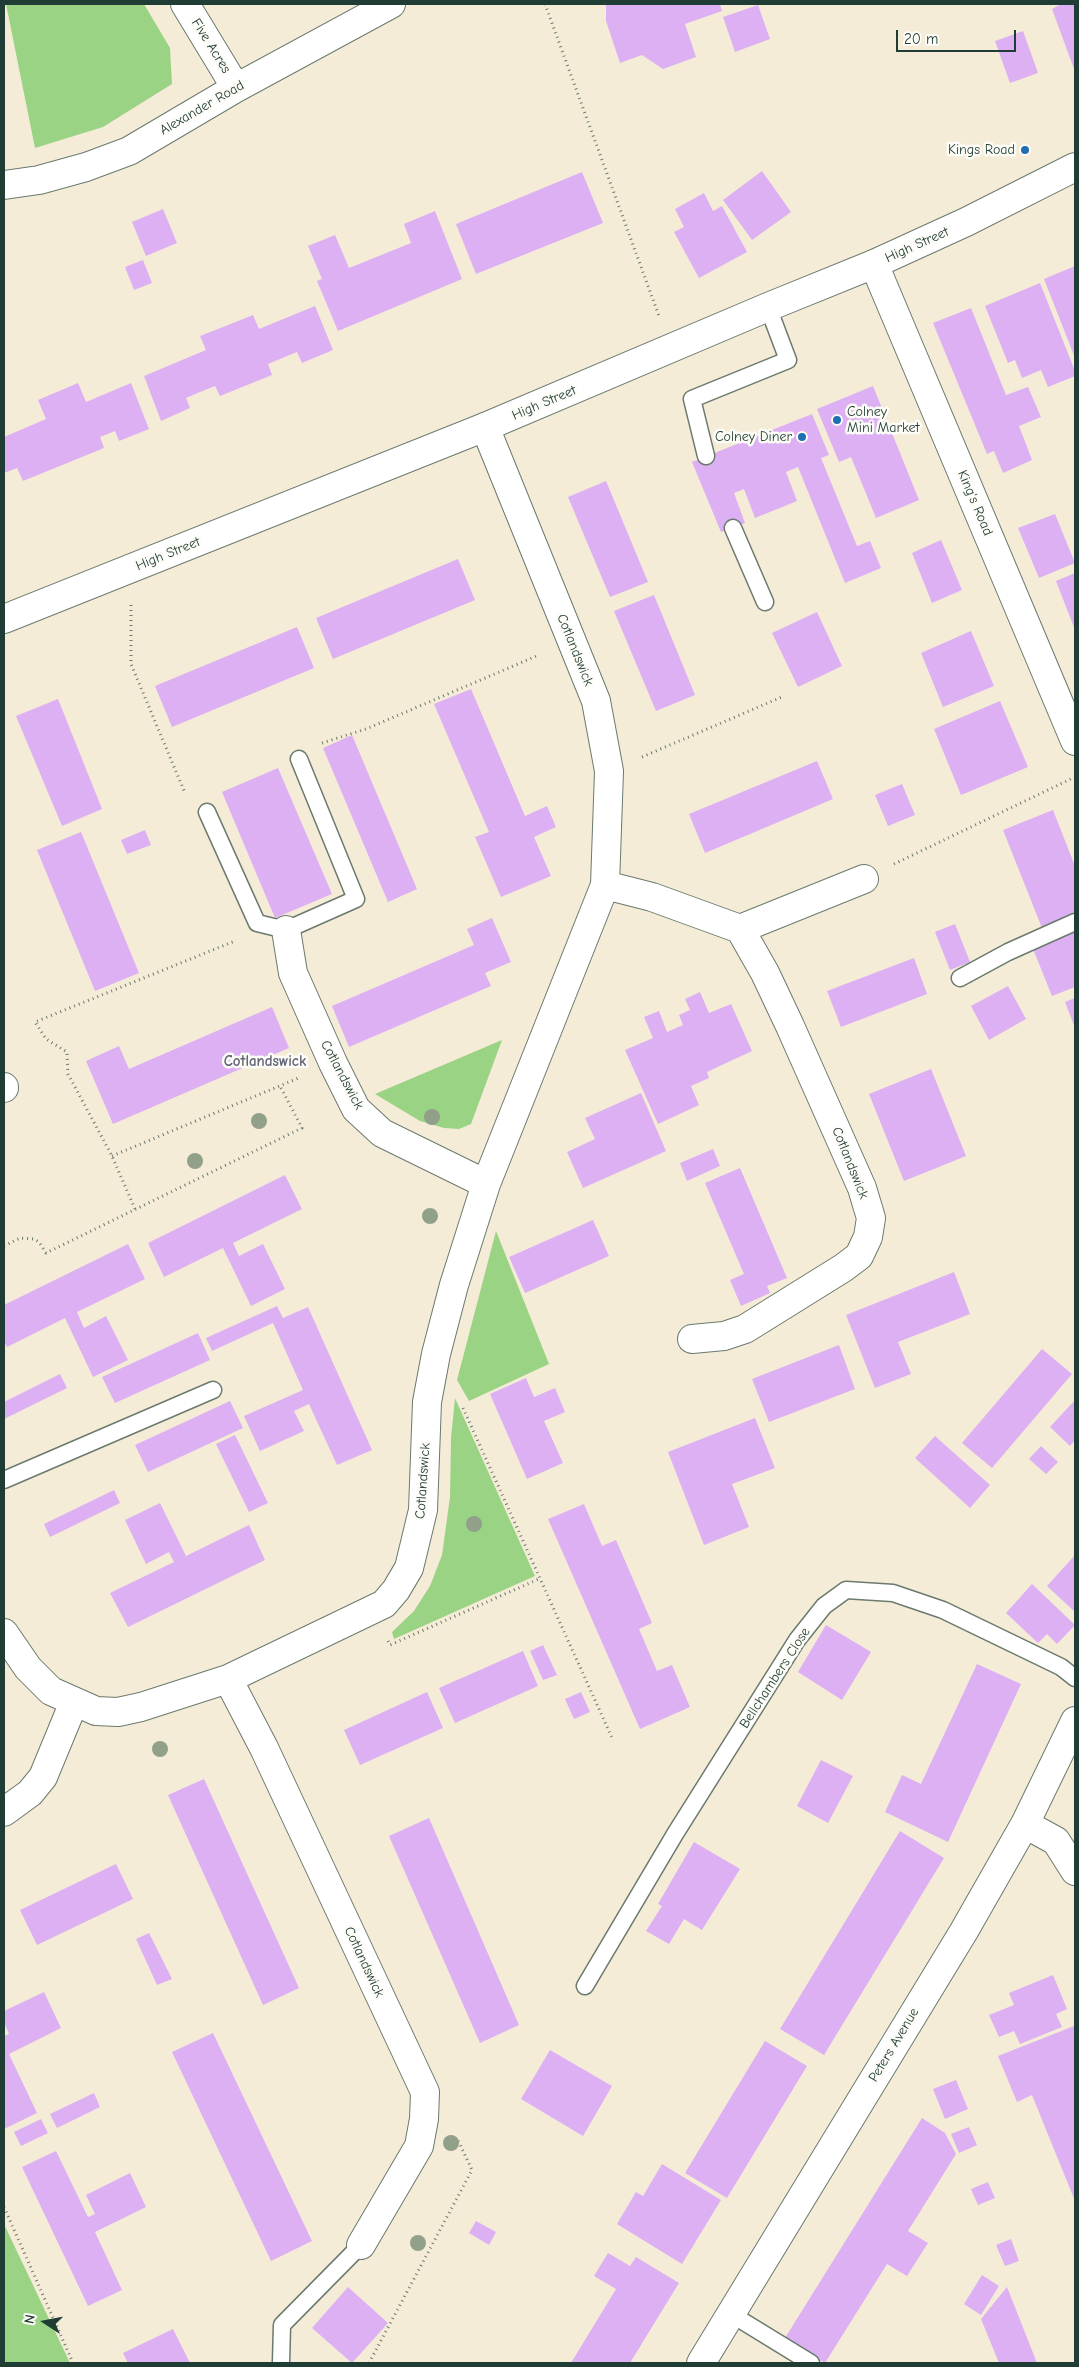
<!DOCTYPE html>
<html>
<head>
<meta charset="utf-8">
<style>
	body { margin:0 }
	#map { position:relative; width:1079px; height:2367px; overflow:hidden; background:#f5ecd8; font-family:"Comic Neue",sans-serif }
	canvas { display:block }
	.frame { position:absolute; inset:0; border:5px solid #1f3d34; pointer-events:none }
	.north { position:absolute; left:20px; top:2297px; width:50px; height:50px; -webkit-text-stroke:4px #fdfcf7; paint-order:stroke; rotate:281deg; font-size:14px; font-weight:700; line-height:20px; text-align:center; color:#1f3d34 }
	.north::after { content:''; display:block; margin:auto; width:18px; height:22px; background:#1f3d34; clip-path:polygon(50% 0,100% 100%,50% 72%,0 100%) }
	.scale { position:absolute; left:896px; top:30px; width:120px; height:22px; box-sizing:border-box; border:2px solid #1f3d34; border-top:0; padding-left:6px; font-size:15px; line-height:18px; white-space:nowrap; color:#1f3d34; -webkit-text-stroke:4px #fdfcf7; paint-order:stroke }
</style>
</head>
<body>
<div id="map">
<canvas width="1079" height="2367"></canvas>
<div class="frame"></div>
<div class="north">N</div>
<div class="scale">20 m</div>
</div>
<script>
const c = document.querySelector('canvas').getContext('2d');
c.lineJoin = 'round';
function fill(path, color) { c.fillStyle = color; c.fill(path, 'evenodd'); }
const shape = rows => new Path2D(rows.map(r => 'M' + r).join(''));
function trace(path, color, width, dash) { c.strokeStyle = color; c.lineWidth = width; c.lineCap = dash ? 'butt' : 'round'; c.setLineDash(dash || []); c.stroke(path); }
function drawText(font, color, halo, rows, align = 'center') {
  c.font = font + ' "Comic Neue",sans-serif'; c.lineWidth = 5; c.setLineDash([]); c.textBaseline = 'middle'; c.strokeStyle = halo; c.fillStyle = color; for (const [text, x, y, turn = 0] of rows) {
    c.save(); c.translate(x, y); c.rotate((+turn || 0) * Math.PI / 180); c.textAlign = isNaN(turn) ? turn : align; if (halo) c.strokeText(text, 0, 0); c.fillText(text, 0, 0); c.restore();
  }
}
const green = shape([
	[6,4,144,4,170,48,172,84,103,127,35,148],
	[502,1040,471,1124,459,1129,444,1128,420,1121,375,1094],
	[496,1231,549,1364,469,1401,457,1380],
	[455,1398,535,1576,394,1639,392,1632,414,1611,430,1586,442,1555,450,1497,451,1438],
	[4,2224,70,2363,4,2363]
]);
const building = shape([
	[606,4,720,4,722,11,685,24,696,57,663,69,642,55,620,63,606,21],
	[1061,4,1075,4,1074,69,1052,9],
	[758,5,770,39,735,52,723,17],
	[1023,31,1038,73,1010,83,995,41],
	[762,171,791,212,752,240,723,200],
	[582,172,603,223,476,274,456,224],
	[704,193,713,211,722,206,747,252,699,278,674,232,684,227,675,209],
	[163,209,177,243,146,256,132,222],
	[435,211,462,279,338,331,317,281,322,279,308,246,335,235,349,268,411,243,404,224],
	[143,260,152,283,134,290,125,267],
	[1075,266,1075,358,1044,279],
	[1040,283,1075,371,1075,376,1048,387,1041,370,1022,378,1015,360,1008,363,985,306],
	[315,306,333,350,302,363,297,352,268,364,272,375,220,396,215,386,200,392,186,398,190,408,161,421,144,376,206,350,200,336,223,327,253,315,259,329],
	[971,308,1006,395,1028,387,1041,417,1019,426,1032,460,1003,473,994,451,987,454,933,323],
	[78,383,86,402,131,383,149,429,119,441,115,431,100,437,104,448,23,481,17,468,4,473,4,437,46,419,38,400],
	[873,386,919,500,876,518,851,457,839,462,817,409],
	[812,414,829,455,821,458,857,546,870,541,881,568,845,583,798,467,786,472,797,501,755,518,744,489,734,493,745,523,721,532,692,462],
	[606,481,648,582,610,597,568,497],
	[1055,514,1075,563,1039,578,1018,528],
	[941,540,962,590,932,603,912,553],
	[458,559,475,600,333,659,316,618],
	[1075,573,1075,630,1056,581],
	[654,595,695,695,656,711,614,611],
	[817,612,842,666,798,687,772,633],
	[297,627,314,668,172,727,155,686],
	[971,631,994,686,943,707,921,653],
	[471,689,525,816,547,806,556,827,534,837,551,876,501,897,475,837,489,832,434,704],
	[58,699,102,809,62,826,16,716],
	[1000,701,1028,767,961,795,934,729],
	[352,735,417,889,388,902,323,748],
	[817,761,833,799,705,853,689,814],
	[278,768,332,894,275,918,222,792],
	[902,784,915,815,888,826,875,795],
	[1053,810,1075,866,1075,915,1042,928,1003,830],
	[145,830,151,845,127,854,121,840],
	[81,832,139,973,95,991,37,850],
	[492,918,511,962,485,973,491,986,349,1047,332,1006,474,945,467,929],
	[955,924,970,962,950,970,935,932],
	[1075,932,1075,987,1052,996,1033,949],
	[914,958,927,994,841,1027,827,991],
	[1008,986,1026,1019,989,1040,971,1006],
	[700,992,709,1013,731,1004,752,1051,707,1072,709,1078,691,1086,699,1105,658,1124,625,1050,653,1038,644,1017,659,1011,667,1032,683,1025,679,1015,690,1010,685,999],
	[1075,998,1075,1028,1065,1002],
	[272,1007,289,1048,113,1124,86,1061,119,1046,129,1069],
	[931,1069,966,1156,904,1181,869,1094],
	[641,1093,666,1151,583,1188,567,1152,595,1139,585,1118],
	[713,1149,720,1166,687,1181,680,1163],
	[740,1168,787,1278,767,1286,770,1293,741,1306,730,1280,744,1274,705,1183],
	[285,1175,302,1209,233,1243,239,1256,263,1244,285,1289,251,1306,223,1248,164,1277,148,1243],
	[593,1220,609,1256,525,1293,509,1257],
	[128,1244,145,1279,77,1312,84,1328,106,1316,128,1360,93,1377,65,1318,7,1347,4,1341,4,1305],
	[954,1272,970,1314,898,1342,911,1374,875,1388,846,1315],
	[277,1306,283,1318,308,1307,372,1450,337,1465,309,1404,294,1411,304,1431,260,1451,244,1416,303,1390,273,1323,212,1351,206,1338],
	[198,1333,210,1360,115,1403,102,1377],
	[839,1345,855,1389,769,1422,752,1379],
	[1042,1349,1072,1374,992,1468,962,1443],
	[60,1374,67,1388,4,1419,4,1402],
	[526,1378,534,1397,555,1388,565,1412,544,1421,563,1463,527,1479,490,1394],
	[1075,1400,1075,1440,1070,1446,1050,1427],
	[230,1401,243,1428,148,1472,135,1445],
	[755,1418,775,1468,732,1484,749,1527,704,1545,668,1452],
	[235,1435,268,1503,249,1512,216,1444],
	[935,1436,990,1485,970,1508,915,1458],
	[1041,1446,1058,1462,1046,1474,1029,1459],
	[114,1490,120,1503,50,1537,44,1524],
	[160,1503,186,1556,249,1525,265,1560,128,1627,110,1593,174,1562,169,1552,146,1564,125,1520],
	[584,1504,602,1546,616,1540,652,1623,639,1629,657,1671,672,1665,690,1707,640,1729,548,1519],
	[1075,1555,1075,1612,1047,1586],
	[1032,1584,1075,1625,1057,1644,1047,1634,1038,1643,1006,1613],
	[826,1625,871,1652,842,1700,798,1672],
	[543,1645,557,1675,543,1680,530,1651],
	[523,1651,538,1686,455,1723,439,1688],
	[977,1664,1021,1684,948,1842,885,1812,902,1775,921,1784],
	[427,1692,443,1728,360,1765,344,1730],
	[581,1692,590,1712,574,1719,565,1699],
	[821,1760,853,1776,828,1823,797,1806],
	[204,1779,299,1988,263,2005,168,1795],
	[429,1818,519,2025,480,2043,389,1836],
	[900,1831,944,1858,824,2055,780,2029],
	[694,1842,740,1869,702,1930,684,1919,669,1944,646,1931,662,1906,658,1904],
	[116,1864,133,1899,37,1945,20,1910],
	[149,1933,172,1979,157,1985,136,1939],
	[1053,1975,1067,2009,1056,2014,1062,2027,1020,2044,1014,2031,999,2037,989,2015,1014,2005,1009,1993],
	[44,1992,61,2028,9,2054,37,2113,4,2129,4,2036,9,2034,4,2022,4,2011],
	[1074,2026,1075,2029,1075,2201,1032,2095,1017,2102,998,2056],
	[213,2033,312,2241,271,2261,172,2052],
	[765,2041,807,2066,727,2198,685,2173],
	[550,2050,612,2086,583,2136,521,2099],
	[956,2080,968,2109,945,2119,933,2089],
	[94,2093,100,2107,57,2128,50,2114],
	[922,2118,945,2133,956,2154,908,2231,928,2243,907,2276,887,2264,825,2363,785,2338],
	[41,2119,48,2133,21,2146,14,2132],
	[969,2127,977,2145,959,2153,951,2134],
	[56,2151,88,2217,95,2214,86,2195,130,2173,146,2207,95,2232,122,2290,88,2306,22,2167],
	[662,2164,721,2200,682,2264,617,2224,636,2192,643,2196],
	[988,2182,995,2198,978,2205,971,2189],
	[476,2221,496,2232,489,2245,469,2233],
	[1011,2239,1019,2261,1005,2266,996,2245],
	[608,2253,630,2266,636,2257,679,2283,630,2363,571,2363,616,2289,594,2276],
	[982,2275,999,2286,981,2315,964,2304],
	[348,2287,388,2323,352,2363,312,2328],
	[1007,2287,1037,2363,999,2363,981,2319],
	[173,2329,190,2363,128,2363,123,2353]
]);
const path = shape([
	[545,4,659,316],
	[131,605,131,664,185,793],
	[322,743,366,729,539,655],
	[642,757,784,696],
	[894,864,1075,777],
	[112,1156,301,1077],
	[135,1209,112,1156,68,1074,67,1052,46,1039,35,1022,235,941],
	[4,1246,20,1238,34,1239,39,1242,46,1253,302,1128,280,1086],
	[463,1408,613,1740],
	[388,1641,390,1645,541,1578],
	[4,2207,73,2363],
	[369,2363,472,2170,457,2138]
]);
const service = shape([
	[706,456,692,399,788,360,768,307],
	[733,528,765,602],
	[207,812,257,923,286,930,356,899,299,759],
	[960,978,1008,952,1075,922],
	[4,1480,213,1390],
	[585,1986,675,1834,797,1640,824,1606,846,1590,893,1593,943,1610,1061,1667,1075,1678],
	[731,2314,811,2363],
	[281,2363,282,2325,361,2245]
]);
const minor = shape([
	[185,4,236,88],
	[4,185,39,180,86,167,129,151,236,88,391,4],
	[874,264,1075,741],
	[605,885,652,897,740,929,765,973,790,1026,862,1188,871,1218,868,1237,859,1256,843,1268,745,1329,724,1336,692,1339],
	[740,929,864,879],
	[286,930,293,973,333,1063,356,1109,382,1133,486,1184],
	[4,1087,4,1088],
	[4,1633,28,1668,51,1691,96,1711,118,1712,141,1707,228,1679,384,1604,396,1590,409,1568,423,1510,427,1402,436,1354,454,1285,486,1184,605,885,609,771,596,701,485,427],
	[228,1679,264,1748,425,2092,424,2119,419,2146,361,2245],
	[4,1812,30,1793,43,1777,74,1702],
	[1025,1824,1056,1841,1075,1871],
	[701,2363,964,1931,1025,1824,1075,1721]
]);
const tertiary = shape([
	[4,619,485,427,768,307,874,264,966,222,1075,167]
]);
const trees = [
	[432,1117],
	[259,1121],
	[195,1161],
	[430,1216],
	[474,1524],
	[160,1749],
	[451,2143],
	[418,2243]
];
const markers = [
	[1025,150,5,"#1f6fb2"],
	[837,420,5,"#1f6fb2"],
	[802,437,5,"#1f6fb2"]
];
const streetNames = [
	["Five Acres",211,46,58],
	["Alexander Road",202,108,-30],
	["High Street",917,245,-24],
	["High Street",544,403,-23],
	["King's Road",975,503,67],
	["High Street",168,554,-22],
	["Cotlandswick",575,650,68],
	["Cotlandswick",342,1075,62],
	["Cotlandswick",850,1163,68],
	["Cotlandswick",423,1481,-86],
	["Bellchambers Close",775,1678,-57],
	["Cotlandswick",364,1962,65],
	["Peters Avenue",894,2045,-59]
];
const poiNames = [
	["Kings Road",1015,150],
	["Colney",847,412,"left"],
	["Mini Market",847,428,"left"],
	["Colney Diner",792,437]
];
const neighbourhoodNames = [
	["Cotlandswick",265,1062]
];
fill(green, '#9bd385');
fill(building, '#dcb0f3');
trace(service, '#6a7a6d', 19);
trace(minor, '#6a7a6d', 30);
trace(tertiary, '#6a7a6d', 30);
trace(path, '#6a7a6d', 3, [1, 4]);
trace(service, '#fff', 16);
trace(minor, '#fff', 28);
trace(tertiary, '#fff', 28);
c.fillStyle = '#90a089';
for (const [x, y] of trees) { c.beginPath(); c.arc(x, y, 8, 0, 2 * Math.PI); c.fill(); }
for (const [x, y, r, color] of markers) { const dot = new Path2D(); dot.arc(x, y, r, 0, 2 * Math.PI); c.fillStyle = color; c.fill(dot); trace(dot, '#fdfcf7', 2); }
drawText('14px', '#1f3d34', '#fdfcf7', streetNames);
drawText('14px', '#1f3d34', '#fdfcf7', poiNames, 'right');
drawText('bold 15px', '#616577', '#fdfcf7', neighbourhoodNames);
</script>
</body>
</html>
